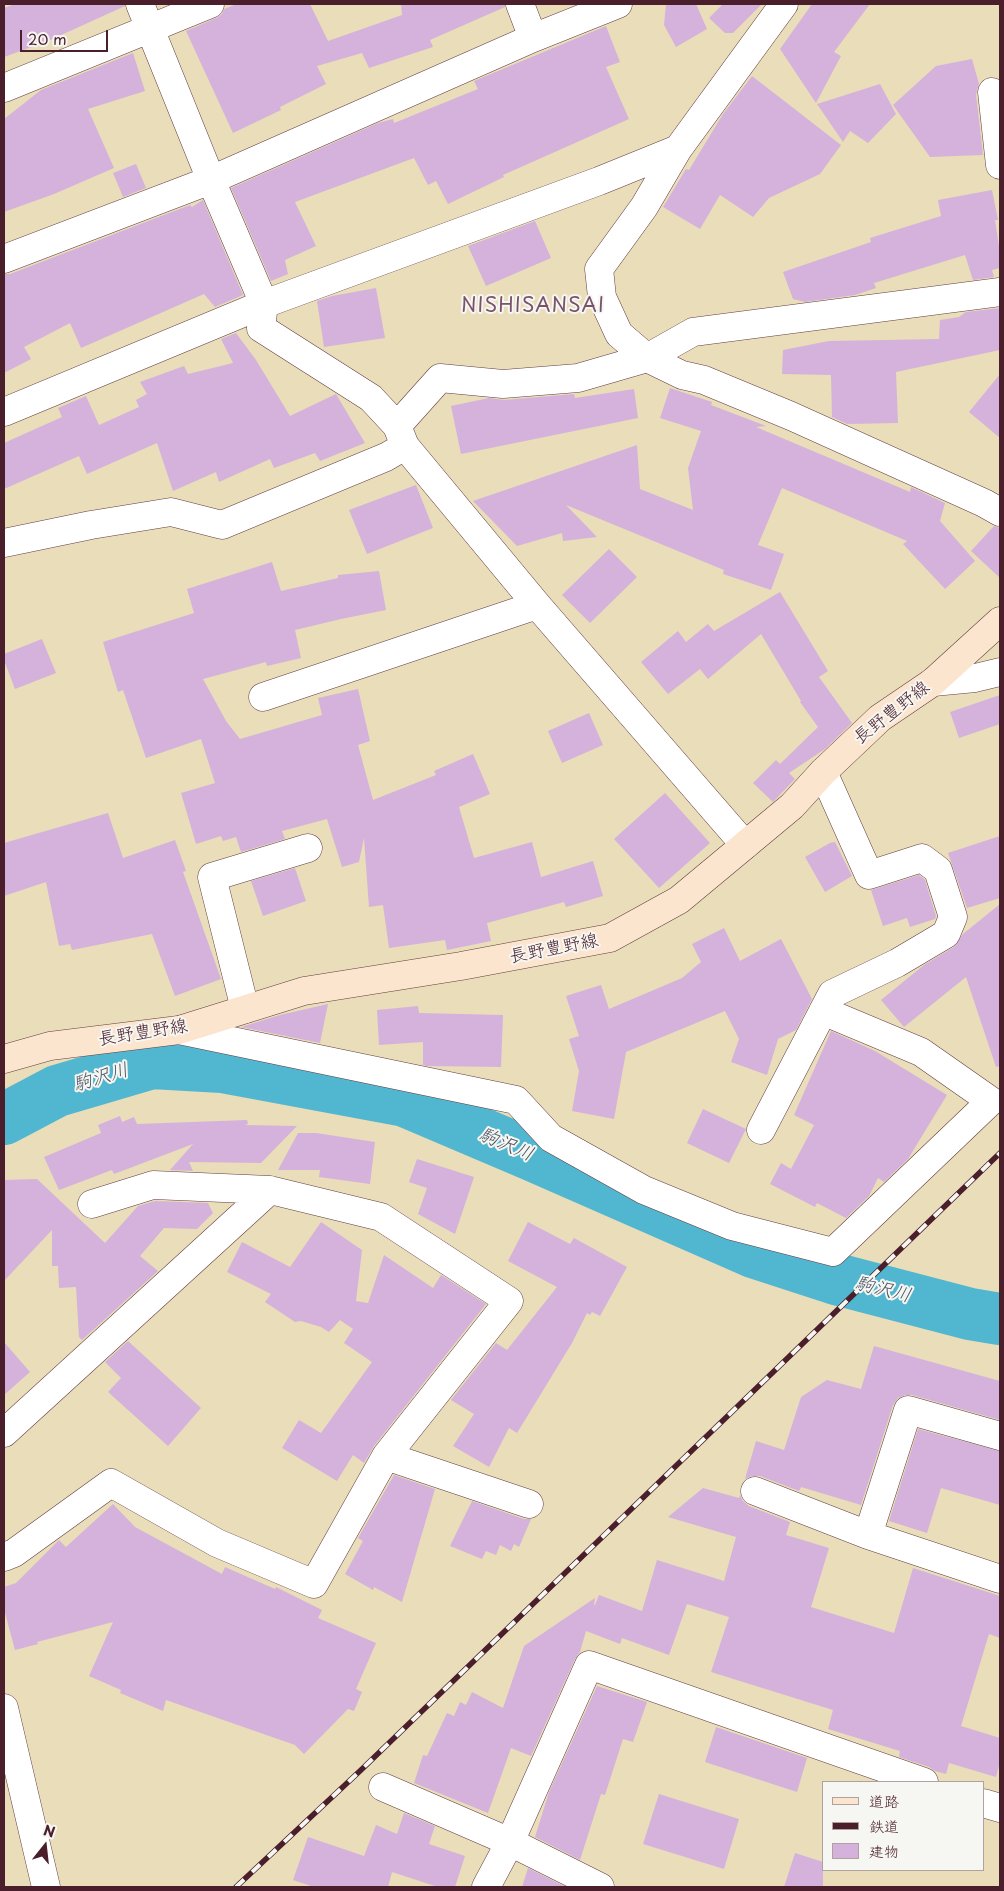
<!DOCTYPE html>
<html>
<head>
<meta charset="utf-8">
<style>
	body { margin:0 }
	#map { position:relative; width:1004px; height:1891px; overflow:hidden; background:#eaddb9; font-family:"Playpen Sans","Klee One",sans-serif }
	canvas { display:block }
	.frame { position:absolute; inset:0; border:5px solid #4a1f2b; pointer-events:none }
	.legend { position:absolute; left:822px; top:1781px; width:162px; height:90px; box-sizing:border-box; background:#f6f6f2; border:1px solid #b1a0a2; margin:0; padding:6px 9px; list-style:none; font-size:15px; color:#4a1f2b }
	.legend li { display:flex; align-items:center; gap:10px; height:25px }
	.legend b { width:25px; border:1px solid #b1a0a2 }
	.north { position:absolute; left:20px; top:1821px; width:50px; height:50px; -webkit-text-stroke:4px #f6f6f2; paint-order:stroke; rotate:16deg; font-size:14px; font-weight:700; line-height:20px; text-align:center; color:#4a1f2b }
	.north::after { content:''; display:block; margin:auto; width:18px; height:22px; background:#4a1f2b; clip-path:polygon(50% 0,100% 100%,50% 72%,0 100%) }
	.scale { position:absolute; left:20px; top:30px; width:88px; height:22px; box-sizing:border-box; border:2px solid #4a1f2b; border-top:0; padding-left:6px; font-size:15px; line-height:18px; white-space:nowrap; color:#4a1f2b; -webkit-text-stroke:4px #f6f6f2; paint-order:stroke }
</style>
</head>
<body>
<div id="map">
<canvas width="1004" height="1891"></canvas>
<div class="frame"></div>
<ul class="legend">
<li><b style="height:6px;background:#fce5cf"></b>道路</li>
<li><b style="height:6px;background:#4a1f2b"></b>鉄道</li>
<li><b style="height:14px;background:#d4b2dc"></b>建物</li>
</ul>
<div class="north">N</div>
<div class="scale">20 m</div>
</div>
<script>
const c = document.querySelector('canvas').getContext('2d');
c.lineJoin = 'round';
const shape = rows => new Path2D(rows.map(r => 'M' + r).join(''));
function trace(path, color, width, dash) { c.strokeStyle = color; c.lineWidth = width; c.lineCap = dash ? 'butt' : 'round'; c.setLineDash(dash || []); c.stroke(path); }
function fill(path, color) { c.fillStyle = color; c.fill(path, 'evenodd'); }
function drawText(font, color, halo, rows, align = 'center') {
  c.font = font + ' "Playpen Sans","Klee One",sans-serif'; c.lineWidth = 4; c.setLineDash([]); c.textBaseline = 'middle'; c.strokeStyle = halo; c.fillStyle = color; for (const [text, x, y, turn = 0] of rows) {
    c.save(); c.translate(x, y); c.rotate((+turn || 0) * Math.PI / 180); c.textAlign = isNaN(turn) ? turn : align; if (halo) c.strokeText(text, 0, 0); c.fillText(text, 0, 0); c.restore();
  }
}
const river = shape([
	[4,1119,57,1091,152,1063,222,1067,405,1101,532,1155,753,1252,836,1279,970,1314,1000,1319]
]);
const building = shape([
	[15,4,125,4,125,6,48,41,4,57,4,8],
	[237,4,310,4,328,41,402,15,401,4,505,4,505,7,430,40,433,47,369,68,362,53,317,66,326,84,280,107,281,110,233,133,186,31,216,18,222,14,224,9],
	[666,4,696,4,707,29,676,47,664,25],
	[723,4,762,4,733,33,725,33,709,18],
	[812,4,870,4,834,52,841,56,816,103,780,49],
	[606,26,620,62,606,67,629,119,503,175,504,177,448,204,436,181,428,185,414,158,295,202,316,246,285,260,288,274,271,281,231,188,378,123,393,119,394,123,478,89,474,81],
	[133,53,145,91,88,109,114,168,54,194,4,212,4,119,41,90],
	[972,59,979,84,976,94,983,155,930,157,893,105,936,66],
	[752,76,841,145,820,174,769,198,753,217,720,195,700,229,663,207,686,169,689,170,723,114],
	[880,84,896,114,868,143,850,131,843,142,817,104],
	[136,164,146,188,123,197,113,173],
	[992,190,998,220,995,220,1000,253,1000,268,992,270,994,277,973,280,965,255,874,283,876,288,855,295,805,302,793,299,783,272,871,242,870,238,941,216,938,200],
	[203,200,243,295,215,307,204,294,81,348,70,323,24,347,31,359,4,373,4,274,10,274,190,205,192,207],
	[535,221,551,258,486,286,468,246],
	[376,288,385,338,324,347,317,301,332,296],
	[1000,308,1000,350,896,372,898,423,847,424,832,417,831,375,782,374,783,350,829,341,939,339,940,320,959,317,966,312],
	[236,333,256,360,290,416,336,394,365,443,320,461,315,453,274,468,270,459,219,482,216,472,173,491,157,443,87,474,79,456,4,489,4,443,62,417,58,408,86,396,99,425,139,407,136,400,147,394,140,382,184,366,188,374,233,363,221,339],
	[1000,374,1000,438,969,412],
	[670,388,712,402,711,405,766,426,756,427,910,492,911,487,945,503,940,521,975,561,945,589,903,544,907,541,782,488,758,545,784,554,771,590,723,574,724,570,566,505,597,537,563,541,562,533,517,546,473,501,637,445,640,489,693,510,688,468,701,431,660,418],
	[634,389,638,418,461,454,451,406,489,398,504,400,574,394,575,398],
	[416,485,433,528,367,554,349,510],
	[994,526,1000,528,1000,578,971,551],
	[609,549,637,577,590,623,562,595],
	[272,562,281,591,338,578,338,575,379,571,386,610,341,619,295,630,301,658,267,666,266,662,203,679,226,721,240,739,322,715,318,698,358,689,370,741,358,745,373,800,436,775,434,771,473,754,490,794,459,807,474,858,532,842,541,877,593,861,603,896,566,907,564,902,487,923,491,941,447,950,445,940,389,948,383,905,369,907,364,838,359,862,342,867,327,819,282,831,285,839,241,852,236,837,223,841,221,836,196,844,181,793,215,783,201,739,146,758,123,690,118,692,103,642,194,613,187,589],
	[780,592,828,671,819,677,852,723,825,749,789,773,795,779,773,802,753,783,776,760,780,764,818,727,800,702,801,701,761,634,708,679,700,669,668,694,641,662,678,631,686,642,708,624,714,631],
	[42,639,56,673,15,689,4,660,4,654],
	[1000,695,1000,724,959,738,950,712],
	[589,713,603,745,562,763,548,731],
	[665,793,710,843,659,888,614,839],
	[108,813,123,858,175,840,186,871,183,872,221,979,175,996,152,934,72,950,70,944,59,946,46,882,4,896,4,843],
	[1000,836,1000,898,967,908,948,853],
	[835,842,852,876,825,892,805,857,830,843],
	[295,868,306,901,263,916,251,881],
	[919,875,925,880,936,916,935,919,910,927,907,918,883,926,871,890],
	[1000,904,1000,1066,996,1067,966,977,904,1027,881,1000,924,965,954,947,963,934],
	[724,928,740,961,781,939,812,999,796,1030,778,1039,767,1075,731,1062,739,1039,725,1011,626,1052,614,1119,572,1111,579,1071,569,1039,579,1036,566,996,601,985,609,1009,682,978,701,962,692,944],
	[328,1004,320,1043,241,1027,280,1015],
	[418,1006,419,1013,503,1015,501,1067,427,1066,423,1065,423,1042,379,1045,377,1010],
	[831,1031,875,1051,947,1095,908,1159,884,1182,878,1178,869,1196,846,1218,817,1203,815,1207,770,1184,781,1163,791,1169,814,1125,794,1115],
	[703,1109,746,1129,729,1163,687,1143],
	[120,1116,122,1122,134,1117,137,1124,247,1120,248,1124,245,1125,297,1126,261,1163,189,1162,193,1171,170,1170,193,1144,114,1174,112,1170,59,1190,44,1157,101,1133,98,1125],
	[298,1133,316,1133,375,1142,370,1184,319,1177,320,1170,278,1170],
	[417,1159,474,1177,455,1234,418,1214,427,1188,409,1182],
	[37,1179,105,1243,138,1206,155,1201,208,1203,213,1213,197,1229,164,1228,140,1256,158,1271,82,1340,79,1337,76,1287,59,1288,58,1266,52,1266,52,1230,4,1281,4,1180],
	[321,1222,362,1250,356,1301,368,1303,384,1255,433,1288,441,1275,486,1304,374,1446,364,1463,353,1455,337,1481,282,1448,299,1420,321,1433,372,1362,344,1343,353,1329,340,1320,329,1332,321,1327,301,1321,295,1322,265,1302,271,1294,227,1272,242,1242,290,1267],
	[528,1222,570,1244,574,1238,627,1267,600,1316,592,1312,590,1315,587,1313,572,1343,517,1433,509,1428,489,1467,453,1446,474,1414,451,1400,496,1343,507,1350,557,1287,508,1261],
	[128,1341,201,1408,168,1446,108,1392,121,1378,105,1362],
	[4,1342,30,1372,4,1395],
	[874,1346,1000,1381,1000,1420,912,1395,905,1395,898,1398,893,1405,861,1505,801,1487,799,1491,760,1476,752,1476,745,1479,756,1441,784,1450,801,1397,827,1380,861,1389],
	[918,1429,1000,1451,1000,1505,941,1488,927,1533,889,1521],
	[394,1475,435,1489,402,1602,374,1587,373,1590,345,1574,363,1541,358,1538],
	[703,1488,739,1498,740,1495,743,1501,749,1506,790,1522,786,1535,829,1548,811,1607,894,1633,913,1568,1000,1596,1000,1638,989,1634,961,1726,1000,1738,1000,1762,996,1777,949,1763,946,1774,935,1771,929,1767,899,1757,900,1751,828,1729,833,1710,711,1672,729,1617,687,1604,669,1655,622,1638,620,1644,586,1631,580,1652,575,1659,531,1756,511,1748,488,1813,414,1783,423,1755,427,1756,447,1713,454,1716,460,1702,466,1705,472,1692,503,1708,524,1646,595,1598,594,1605,595,1605,599,1595,642,1611,657,1560,724,1581,736,1537,668,1517],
	[472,1501,524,1519,531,1519,519,1547,514,1544,511,1551,500,1545,496,1555,486,1551,482,1559,450,1546],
	[113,1504,135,1527,222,1574,225,1567,275,1589,276,1587,322,1610,318,1618,376,1643,356,1689,362,1692,354,1711,348,1709,304,1754,295,1745,166,1700,163,1711,120,1693,121,1690,89,1676,113,1622,37,1642,38,1644,15,1650,4,1609,4,1587,16,1583,59,1540,66,1547],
	[597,1686,647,1702,633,1742,623,1739,605,1795,601,1794,580,1860,535,1837,549,1792],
	[716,1727,807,1758,797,1792,705,1762],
	[659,1794,739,1819,724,1869,643,1844],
	[404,1813,435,1826,429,1844,465,1856,455,1887,438,1887,392,1872,388,1887,314,1887,293,1880,308,1837,364,1856,376,1825,397,1834],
	[795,1853,823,1862,823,1887,784,1887],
	[528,1868,566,1887,522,1887]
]);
const minor = shape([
	[140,4,211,180,264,304,261,328,371,398,397,426,405,446,537,605,745,845],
	[520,4,533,38],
	[784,4,678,149,644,207,599,269,602,297,619,334,647,358,682,375,704,380,791,416,984,503,1000,512],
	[4,88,210,4],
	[992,92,1000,165],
	[4,259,211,180,533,38,618,4],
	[4,412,264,304,599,181,678,149],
	[397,426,440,378,503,384,578,378,647,358,693,332,1000,292],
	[4,543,91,525,171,512,222,525,386,457,405,446],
	[933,682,975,678,1000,672],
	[263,697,537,605],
	[245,1009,212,877,308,848],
	[179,1030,516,1100,551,1138,644,1190,732,1226,833,1252,991,1101,921,1052,823,1011],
	[761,1130,832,994,897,963,946,934,953,917,938,870,922,858,869,875,823,772],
	[92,1204,153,1185,270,1190],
	[4,1433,270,1190,381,1217,509,1301,386,1456,314,1584,217,1543,111,1483,14,1553,4,1557],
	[386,1456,529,1504],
	[755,1491,868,1535,1000,1579],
	[868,1535,908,1410,1000,1436],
	[4,1708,46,1887],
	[383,1787,510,1842,600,1887],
	[983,1803,1000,1808],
	[486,1887,510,1842,589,1665,924,1782]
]);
const secondary = shape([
	[4,1059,50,1046,179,1030,304,991,461,966,610,938,679,900,792,806,823,772,880,718,933,682,1000,621]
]);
const rail = shape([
	[236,1887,361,1770,1000,1153]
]);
const streetNames = [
	["長野豊野線",892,713,-38],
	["長野豊野線",554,949,-11],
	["長野豊野線",143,1033,-9]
];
const waterNames = [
	["駒沢川",101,1078,-17],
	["駒沢川",506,1145,23],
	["駒沢川",883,1290,14]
];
const quarterNames = [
	["NISHISANSAI",533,306]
];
trace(river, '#51b7d0', 52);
fill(building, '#d4b2dc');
trace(minor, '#623c40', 29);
trace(secondary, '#623c40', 29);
trace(minor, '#fff', 28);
trace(secondary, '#fce5cf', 28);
trace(rail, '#4a1f2b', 5.5);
trace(rail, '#f6f6f2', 4, [11]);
drawText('18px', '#4a1f2b', '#f6f6f2', streetNames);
drawText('italic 19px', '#4c5465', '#f6f6f2', waterNames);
c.letterSpacing = '1px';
drawText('20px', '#7a5269', '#f6f6f2', quarterNames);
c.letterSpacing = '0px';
</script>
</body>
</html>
